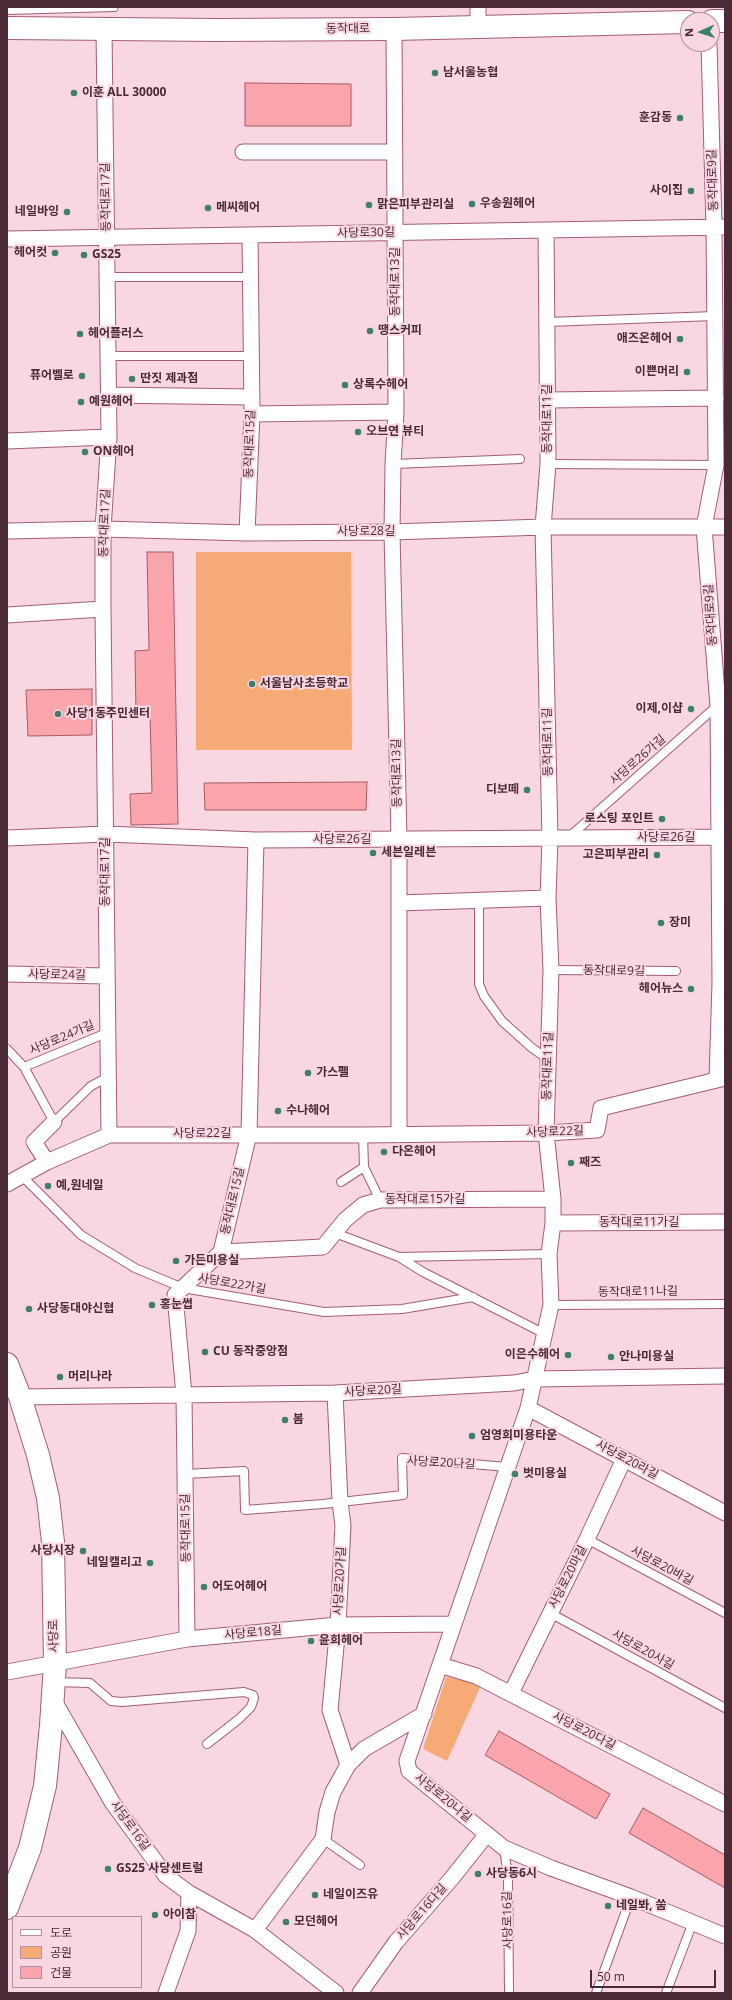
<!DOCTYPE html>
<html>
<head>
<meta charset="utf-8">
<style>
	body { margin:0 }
	#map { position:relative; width:732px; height:2000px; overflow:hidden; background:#f8d6e2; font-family:"Open Sans","Noto Sans KR",sans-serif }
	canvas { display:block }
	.frame { position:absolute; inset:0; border:8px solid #4a2a37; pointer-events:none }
	.legend { position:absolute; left:12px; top:1916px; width:130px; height:72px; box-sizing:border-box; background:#f8d6e2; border:1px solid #b2919e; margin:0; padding:5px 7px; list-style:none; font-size:12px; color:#4a2a37 }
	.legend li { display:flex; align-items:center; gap:8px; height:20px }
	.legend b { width:20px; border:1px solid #b2919e }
	.north { position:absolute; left:680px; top:12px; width:40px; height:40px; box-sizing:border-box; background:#f8d6e2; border:1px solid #b2919e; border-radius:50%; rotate:267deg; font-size:11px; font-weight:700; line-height:16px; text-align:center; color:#4a2a37 }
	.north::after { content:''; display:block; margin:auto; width:14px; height:18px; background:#3d7e6d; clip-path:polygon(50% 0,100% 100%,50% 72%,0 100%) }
	.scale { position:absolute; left:590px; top:1970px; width:126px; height:18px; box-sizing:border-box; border:2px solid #4a2a37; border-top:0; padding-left:5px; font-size:12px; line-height:14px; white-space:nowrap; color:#4a2a37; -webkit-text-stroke:3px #f8d6e2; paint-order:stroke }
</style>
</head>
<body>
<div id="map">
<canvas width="732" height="2000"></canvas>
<div class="frame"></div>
<ul class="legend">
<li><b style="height:5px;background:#fff"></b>도로</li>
<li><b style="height:11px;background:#f6aa76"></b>공원</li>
<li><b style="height:11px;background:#faa5ab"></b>건물</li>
</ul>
<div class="north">N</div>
<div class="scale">50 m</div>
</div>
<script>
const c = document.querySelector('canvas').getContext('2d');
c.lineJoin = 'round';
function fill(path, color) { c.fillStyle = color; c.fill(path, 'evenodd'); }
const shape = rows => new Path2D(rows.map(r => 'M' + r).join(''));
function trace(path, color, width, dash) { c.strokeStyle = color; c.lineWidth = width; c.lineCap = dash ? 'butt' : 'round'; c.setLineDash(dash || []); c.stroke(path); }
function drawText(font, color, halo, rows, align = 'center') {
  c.font = font + ' "Open Sans","Noto Sans KR",sans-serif'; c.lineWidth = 4; c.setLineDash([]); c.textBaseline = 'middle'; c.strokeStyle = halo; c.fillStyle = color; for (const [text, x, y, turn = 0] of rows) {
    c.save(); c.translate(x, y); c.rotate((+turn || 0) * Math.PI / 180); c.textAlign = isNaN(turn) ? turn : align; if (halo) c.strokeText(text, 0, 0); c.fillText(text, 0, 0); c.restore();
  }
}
const green = shape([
	[196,552,351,552,352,750,196,750],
	[446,1677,482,1683,447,1761,423,1749]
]);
const building = shape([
	[245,83,351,84,351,126,245,126,245,83],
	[147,552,173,552,178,824,131,825,130,794,152,793,150,715,136,715,135,651,149,650,147,552],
	[92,689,92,735,28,736,26,690,92,689],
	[367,782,366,810,205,810,204,783,367,782],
	[499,1731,610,1794,596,1819,485,1755,499,1731],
	[643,1808,725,1855,725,1888,629,1833,643,1808]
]);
const lane = shape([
	[7,10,114,7],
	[108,277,250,277],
	[547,322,715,316],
	[109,356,251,356],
	[393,464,520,459],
	[548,464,716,465],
	[569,837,718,705],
	[479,901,479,984,484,996,502,1021,532,1048,549,1060],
	[551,970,676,971],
	[7,1049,24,1067,54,1122,91,1086,108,1077],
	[24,1067,109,1032],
	[364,1167,380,1200],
	[22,1176,81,1235,135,1268,183,1288,324,1312,402,1309,473,1297],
	[341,1182,364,1167,363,1135],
	[335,1233,399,1257,423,1272,545,1334],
	[399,1257,549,1254],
	[551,1305,725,1304],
	[185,1474,244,1471,245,1510,323,1504,403,1495,402,1458,507,1467],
	[587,1539,725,1613],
	[550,1613,725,1708],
	[54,1682,90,1683,111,1701,122,1702,244,1692,253,1695,254,1698,251,1707,239,1719,207,1744],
	[323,1839,360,1865],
	[504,1848,508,1876,509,1993],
	[596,1993,631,1897],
	[666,1993,693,1922]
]);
const street = shape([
	[478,7,478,26],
	[394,29,396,412,393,464,392,532,399,839,399,1135],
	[104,30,109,437,103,529,103,609,109,1135],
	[709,44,714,227,716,465,704,527,718,706,720,983,717,1079],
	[243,152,395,152],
	[546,230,548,464,543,527,550,838,548,898,551,970,546,1133,553,1199,553,1223,549,1254,551,1305,528,1408,407,1761,409,1771,504,1848,551,1868,631,1897,725,1936],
	[7,239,725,227],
	[108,395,252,397],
	[547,400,716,398],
	[252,414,396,412],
	[7,441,109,437],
	[7,531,103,529,247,533,392,532,543,527,725,527],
	[247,533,252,414,250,235],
	[7,615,103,609],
	[7,838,106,834,256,840,725,837],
	[399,903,548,898],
	[7,974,107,976],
	[47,1162,34,1142,54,1122],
	[7,1184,47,1162,109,1135,363,1135,546,1133,597,1130,601,1108,725,1078],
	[553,1223,725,1222],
	[221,1252,323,1247,345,1220,363,1205,380,1200,553,1199],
	[335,1393,340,1502,343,1525,338,1625,330,1710,348,1765],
	[20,1397,335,1393,514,1383,535,1379,725,1376],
	[528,1408,725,1513],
	[187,1639,184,1395,175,1295,221,1252,249,1134,256,840],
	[440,1665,476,1676,725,1804],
	[7,1672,187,1639,338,1625,454,1624],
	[511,1693,587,1539,624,1459],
	[53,1699,112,1802,166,1876,189,1893,255,1930,336,1993],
	[255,1930,323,1839,327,1812,333,1792,348,1765,364,1749,424,1714],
	[166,1993,188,1931,189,1893],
	[360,1993,396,1942,452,1878,487,1834]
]);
const primary = shape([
	[712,21,725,21],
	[7,28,216,30,394,29,688,22],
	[7,1364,20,1397,38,1455,48,1498,53,1542,55,1664,51,1725,45,1786,30,1848,7,1908]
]);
const markers = [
	[435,73,4,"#3d7e6d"],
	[74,93,4,"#3d7e6d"],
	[680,118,4,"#3d7e6d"],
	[691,191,4,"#3d7e6d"],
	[472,204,4,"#3d7e6d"],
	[369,205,4,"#3d7e6d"],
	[208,208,4,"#3d7e6d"],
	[67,212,4,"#3d7e6d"],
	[55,253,4,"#3d7e6d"],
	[84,255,4,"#3d7e6d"],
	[370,331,4,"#3d7e6d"],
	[80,334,4,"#3d7e6d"],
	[680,339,4,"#3d7e6d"],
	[687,372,4,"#3d7e6d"],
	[82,376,4,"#3d7e6d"],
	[132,379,4,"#3d7e6d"],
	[345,385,4,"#3d7e6d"],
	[81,402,4,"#3d7e6d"],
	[358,432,4,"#3d7e6d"],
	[85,452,4,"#3d7e6d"],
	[252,684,4,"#3d7e6d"],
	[691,709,4,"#3d7e6d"],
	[58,714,4,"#3d7e6d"],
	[527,790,4,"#3d7e6d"],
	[662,819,4,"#3d7e6d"],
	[373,853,4,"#3d7e6d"],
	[657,855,4,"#3d7e6d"],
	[661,923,4,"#3d7e6d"],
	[691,989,4,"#3d7e6d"],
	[308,1073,4,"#3d7e6d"],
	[278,1111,4,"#3d7e6d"],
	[384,1152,4,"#3d7e6d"],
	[571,1163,4,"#3d7e6d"],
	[48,1186,4,"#3d7e6d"],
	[176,1261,4,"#3d7e6d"],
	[152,1305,4,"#3d7e6d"],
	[29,1309,4,"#3d7e6d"],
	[205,1352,4,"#3d7e6d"],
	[568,1355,4,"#3d7e6d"],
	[611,1357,4,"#3d7e6d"],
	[60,1377,4,"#3d7e6d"],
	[285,1420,4,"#3d7e6d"],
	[472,1436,4,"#3d7e6d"],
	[515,1474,4,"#3d7e6d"],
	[83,1551,4,"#3d7e6d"],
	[150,1563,4,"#3d7e6d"],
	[204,1587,4,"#3d7e6d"],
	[311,1641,4,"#3d7e6d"],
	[108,1869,4,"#3d7e6d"],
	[478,1874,4,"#3d7e6d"],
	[315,1895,4,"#3d7e6d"],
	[608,1906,4,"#3d7e6d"],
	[155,1915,4,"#3d7e6d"],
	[286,1922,4,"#3d7e6d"]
];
const streetNames = [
	["동작대로",348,29,-1],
	["동작대로9길",713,180,-92],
	["동작대로17길",106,197,-91],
	["사당로30길",366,233,-1],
	["동작대로13길",396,282,-90],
	["동작대로11길",548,419,-90],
	["동작대로15길",250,444,-88],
	["동작대로17길",105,523,-88],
	["사당로28길",366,532],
	["동작대로9길",711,615,-94],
	["동작대로11길",548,742,-91],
	["사당로26가길",638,760,-41],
	["동작대로13길",397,773,-91],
	["사당로26길",666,838],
	["사당로26길",342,840],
	["동작대로17길",106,872,-90],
	["동작대로9길",614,971,1],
	["사당로24길",57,975,1],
	["사당로24가길",62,1038,-23],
	["동작대로11길",548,1066,-88],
	["사당로22길",555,1132,-2],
	["사당로22길",202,1134],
	["동작대로15가길",425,1200],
	["동작대로15길",233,1201,-77],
	["동작대로11가길",639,1223],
	["사당로22가길",232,1284,10],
	["동작대로11나길",638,1292,-1],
	["사당로20길",373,1391,-3],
	["사당로20라길",627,1460,28],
	["사당로20나길",441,1463,3],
	["동작대로15길",186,1528,-91],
	["사당로20바길",662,1566,28],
	["사당로20마길",568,1577,-63],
	["사당로20가길",340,1581,-87],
	["사당로18길",253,1633,-5],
	["사당로",54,1636,-91],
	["사당로20사길",643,1650,29],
	["사당로20다길",584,1731,27],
	["사당로20나길",443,1798,39],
	["사당로16길",130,1826,54],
	["사당로16다길",422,1912,-49],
	["사당로16길",508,1920,-91]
];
const poiNames = [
	["남서울농협",443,73],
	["이훈 ALL 30000",82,93],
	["훈감동",672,118,"right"],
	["사이집",683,191,"right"],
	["우송원헤어",480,204],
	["맑은피부관리실",377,205],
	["메씨헤어",216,208],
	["네일바잉",59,212,"right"],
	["헤어컷",47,253,"right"],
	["GS25",92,255],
	["땡스커피",378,331],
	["헤어플러스",88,334],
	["애즈온헤어",672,339,"right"],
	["이쁜머리",679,372,"right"],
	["퓨어벨로",74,376,"right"],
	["딴짓 제과점",140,379],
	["상록수헤어",353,385],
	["예원헤어",89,402],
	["오브연 뷰티",366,432],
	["ON헤어",93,452],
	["서울남사초등학교",260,684],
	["이제,이샵",683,709,"right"],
	["사당1동주민센터",66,714],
	["디보떼",519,790,"right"],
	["로스팅 포인트",654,819,"right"],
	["세븐일레븐",381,853],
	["고은피부관리",649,855,"right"],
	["장미",669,923],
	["헤어뉴스",683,989,"right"],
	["가스펠",316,1073],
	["수나헤어",286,1111],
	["다온헤어",392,1152],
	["째즈",579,1163],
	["예,원네일",56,1186],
	["가든미용실",184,1261],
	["홍눈썹",160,1305],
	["사당동대야신협",37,1309],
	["CU 동작중앙점",213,1352],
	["이은수헤어",560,1355,"right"],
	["안나미용실",619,1357],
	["머리나라",68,1377],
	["봄",293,1420],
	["엄영희미용타운",480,1436],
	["벗미용실",523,1474],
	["사당시장",75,1551,"right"],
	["네일캘리고",142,1563,"right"],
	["어도어헤어",212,1587],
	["윤희헤어",319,1641],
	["GS25 사당센트럴",116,1869],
	["사당동6시",486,1874],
	["네일이즈유",323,1895],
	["네일봐, 쑴",616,1906],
	["아이참",163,1915],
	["모던헤어",294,1922]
];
fill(green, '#f6aa76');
fill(building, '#faa5ab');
trace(building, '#a85b62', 1);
trace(lane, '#a55c7a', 10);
trace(street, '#a55c7a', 17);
trace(primary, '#a55c7a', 24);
trace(lane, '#fff', 8);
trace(street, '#fff', 15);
trace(primary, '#fff', 22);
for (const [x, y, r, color] of markers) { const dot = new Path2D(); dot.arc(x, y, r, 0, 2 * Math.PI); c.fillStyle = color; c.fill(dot); trace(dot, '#f8d6e2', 1.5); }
drawText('12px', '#4a2a37', '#f8d6e2', streetNames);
drawText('bold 12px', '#4a2a37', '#f8d6e2', poiNames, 'left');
</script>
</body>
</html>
